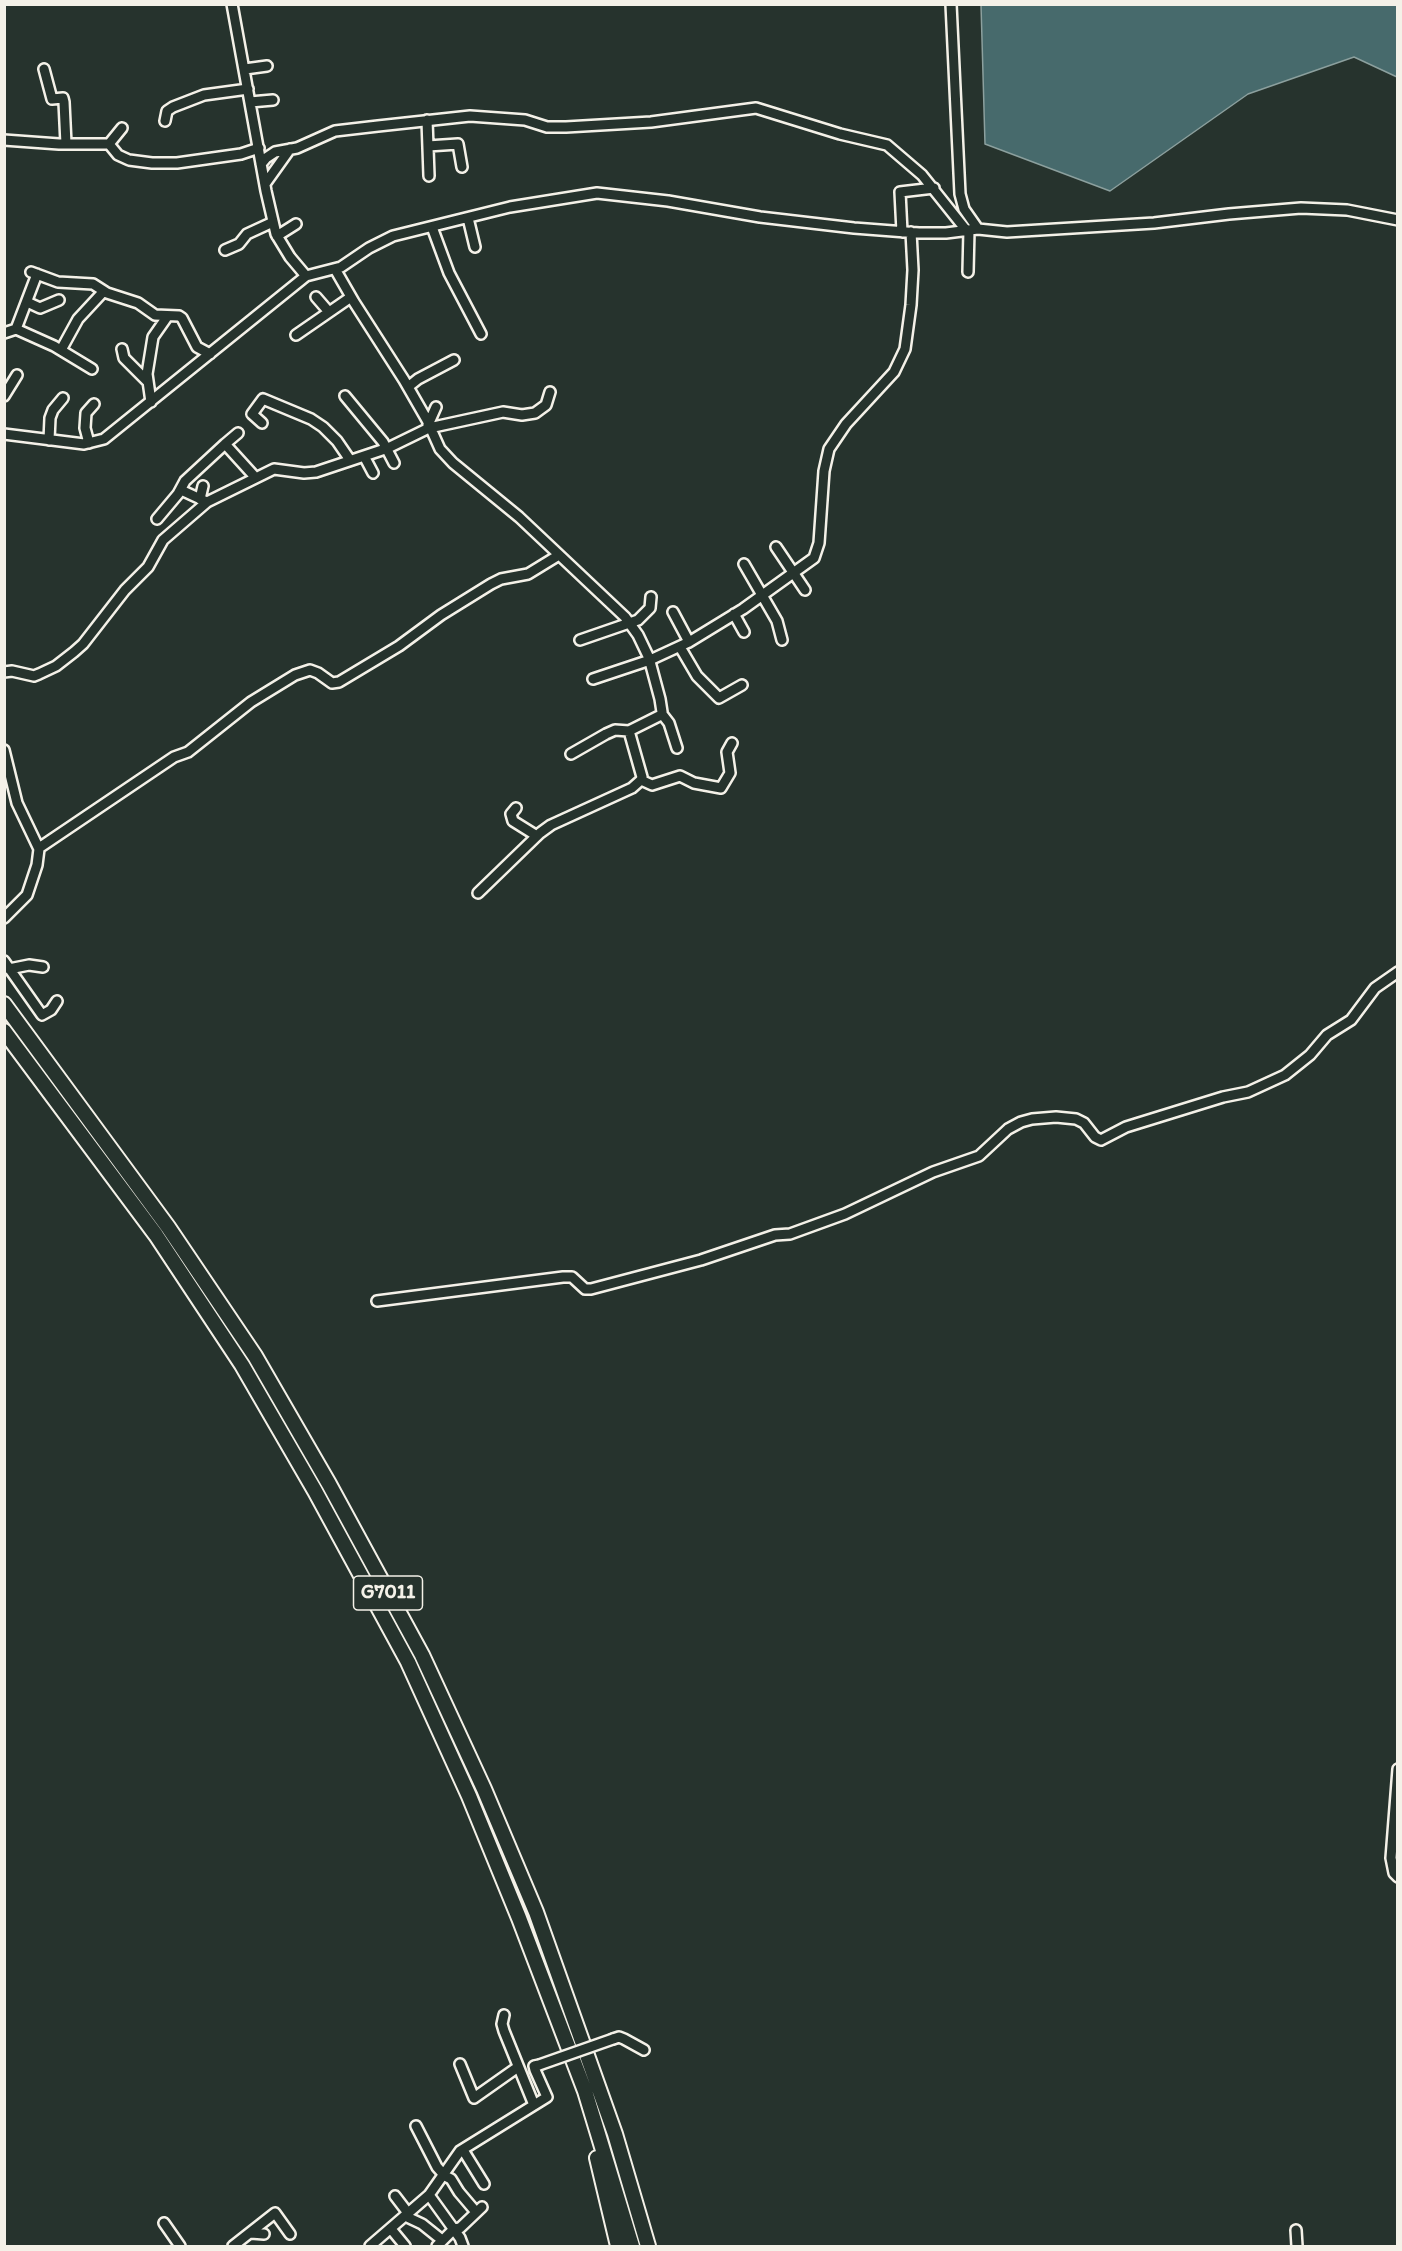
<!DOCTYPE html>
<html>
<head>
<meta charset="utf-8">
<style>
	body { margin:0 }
	#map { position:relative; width:1402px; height:2251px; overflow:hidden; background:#26332d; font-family:Itim,sans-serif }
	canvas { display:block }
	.frame { position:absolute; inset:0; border:6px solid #f4f1e8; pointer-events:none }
</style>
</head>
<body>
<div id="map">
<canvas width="1402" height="2251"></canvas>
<div class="frame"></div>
</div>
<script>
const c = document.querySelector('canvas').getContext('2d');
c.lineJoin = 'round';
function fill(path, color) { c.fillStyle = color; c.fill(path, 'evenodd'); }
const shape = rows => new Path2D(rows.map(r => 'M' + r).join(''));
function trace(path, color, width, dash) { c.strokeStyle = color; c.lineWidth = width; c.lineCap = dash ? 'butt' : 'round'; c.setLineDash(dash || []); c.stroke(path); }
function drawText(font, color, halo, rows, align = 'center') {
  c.font = font + ' Itim,sans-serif'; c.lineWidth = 5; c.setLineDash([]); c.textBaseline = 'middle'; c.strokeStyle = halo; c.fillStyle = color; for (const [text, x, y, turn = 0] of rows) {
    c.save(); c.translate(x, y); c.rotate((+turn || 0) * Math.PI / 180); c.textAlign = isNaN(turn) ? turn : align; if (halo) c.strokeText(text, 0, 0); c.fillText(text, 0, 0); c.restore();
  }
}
const water = shape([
	[981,5,1397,5,1397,77,1354,57,1248,94,1110,191,985,144,981,5]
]);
const minor = shape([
	[232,4,266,191,276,234,290,257,306,276],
	[951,4,960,194,964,209,978,229,1007,232,1154,223,1229,214,1301,208,1347,210,1398,220],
	[44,69,52,99,63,98,64,102,66,144],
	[245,69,267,66],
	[250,102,273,100],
	[427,120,429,176],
	[165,121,167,111,173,107,204,95,248,89],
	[4,140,59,144,109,144,118,155,129,160,152,163,177,163,241,154,259,148],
	[109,144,122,128],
	[428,146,458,144,462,167],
	[261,164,266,158,275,152,297,148,335,131,378,126,470,116,525,120,547,127,566,127,651,122,756,108,840,134,887,145,922,175,966,230],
	[265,184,290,149],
	[468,218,475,247],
	[432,227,449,273,481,334],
	[902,232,900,192,934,188],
	[277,236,296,224],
	[225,250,239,244,247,234,273,222],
	[335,269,354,302,404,380,427,420,440,449,453,463,519,517,625,617,638,635,649,658,660,699,662,712,661,715,629,731,642,777,641,780,632,788,551,825,540,833,478,893],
	[31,272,58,282,93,284,107,293,138,303,155,315,179,316,182,318,197,347,210,354],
	[968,272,969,230],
	[316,297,329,312],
	[27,302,40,308,59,300],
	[16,329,37,274],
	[4,333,16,329,54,346,92,369],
	[296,335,351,297],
	[122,349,124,358,148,382],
	[61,350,78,319,104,291],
	[408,387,418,379,454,360],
	[4,396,17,375],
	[345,396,383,442,394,463],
	[151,402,147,374,153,337,167,317],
	[262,423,252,414,263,399,311,419,323,427,337,441,350,460],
	[428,425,436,407],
	[4,434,84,444,104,439,306,276,341,267,369,248,393,236,510,207,597,193,668,201,760,217,854,228,919,233,946,233,978,229],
	[49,440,50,418,53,410,63,398],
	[89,443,85,428,86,413,94,404],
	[225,444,238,433],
	[364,456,373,473],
	[181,490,207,502],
	[200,499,203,486],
	[157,519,178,494,185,481,225,444,255,477],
	[776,547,805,590],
	[744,564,777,621,782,640],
	[673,612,689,642],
	[734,614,744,632],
	[580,640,638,620,650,608,651,597],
	[680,647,697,676,719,698,742,685],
	[4,672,12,671,34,676,39,674,56,666,74,652,83,644,125,590,148,567,163,540,207,502,274,469,304,473,316,472,388,448,429,428,503,412,522,415,535,413,546,405,550,392],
	[593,679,650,660,689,642,743,609,814,558,819,543,824,471,829,449,846,424,894,372,905,349,911,305,913,270,911,232],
	[662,714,669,723,677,748],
	[4,750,17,803,39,849,37,865,27,895,4,918],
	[571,754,606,734,615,730,629,731],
	[641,780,652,785,680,776,694,783,721,788,730,773,727,752,732,743],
	[516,808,511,814,513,821,537,836],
	[39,848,174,757,188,752,251,702,295,675,310,670,318,673,332,683,339,682,399,646,441,615,491,584,501,579,528,574,559,555],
	[4,961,42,1015,51,1010,57,1001],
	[9,969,29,965,43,967],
	[377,1301,563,1277,572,1277,585,1289,591,1289,701,1260,775,1235,790,1234,845,1214,933,1172,979,1156,1008,1129,1021,1122,1032,1119,1056,1117,1076,1119,1084,1123,1095,1137,1101,1140,1126,1127,1223,1097,1248,1092,1285,1075,1310,1055,1327,1035,1351,1020,1375,988,1398,972],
	[1398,1769,1391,1858,1394,1873,1398,1877],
	[504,2015,502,2024,504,2031,534,2105],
	[613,2039,619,2037,624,2039,644,2050],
	[460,2064,474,2098,518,2067],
	[416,2126,437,2167,445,2176,451,2179,459,2192,476,2212],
	[463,2150,484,2184],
	[429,2195,460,2238,463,2246],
	[395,2196,408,2213],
	[405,2216,422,2224,442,2240],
	[164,2223,180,2246],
	[391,2229,405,2246],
	[1296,2230,1297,2246],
	[251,2233,264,2234],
	[233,2246,275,2213,290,2234],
	[370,2246,429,2195,460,2151,547,2097,535,2070,534,2066,539,2065],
	[437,2246,454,2229,460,2228,482,2207]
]);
const highway = shape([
	[4,1004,168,1227,255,1356,329,1484,422,1655,484,1789,536,1912,615,2134,648,2246],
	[4,1031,156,1235,242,1365,315,1491,408,1662,469,1796,519,1918,585,2091,632,2246],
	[597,2158,618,2246]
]);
const minorBridge = shape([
	[539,2065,613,2039]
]);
const shields = [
	[388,1593,69]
];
const shieldNames = [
	["G7011",388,1593]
];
fill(water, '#476a6c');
trace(water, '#8ca09e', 1.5);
trace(minor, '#f4f1e8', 14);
trace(highway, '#f4f1e8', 18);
trace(minor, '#26332d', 9);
trace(highway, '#26332d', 14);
trace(minorBridge, '#f4f1e8', 14, []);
trace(minorBridge, '#26332d', 9);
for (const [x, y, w] of shields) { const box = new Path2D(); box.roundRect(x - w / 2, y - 17, w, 34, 4.5); c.fillStyle = '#26332d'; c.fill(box); trace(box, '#f4f1e8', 1.5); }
drawText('bold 20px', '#f4f1e8', null, shieldNames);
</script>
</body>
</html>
